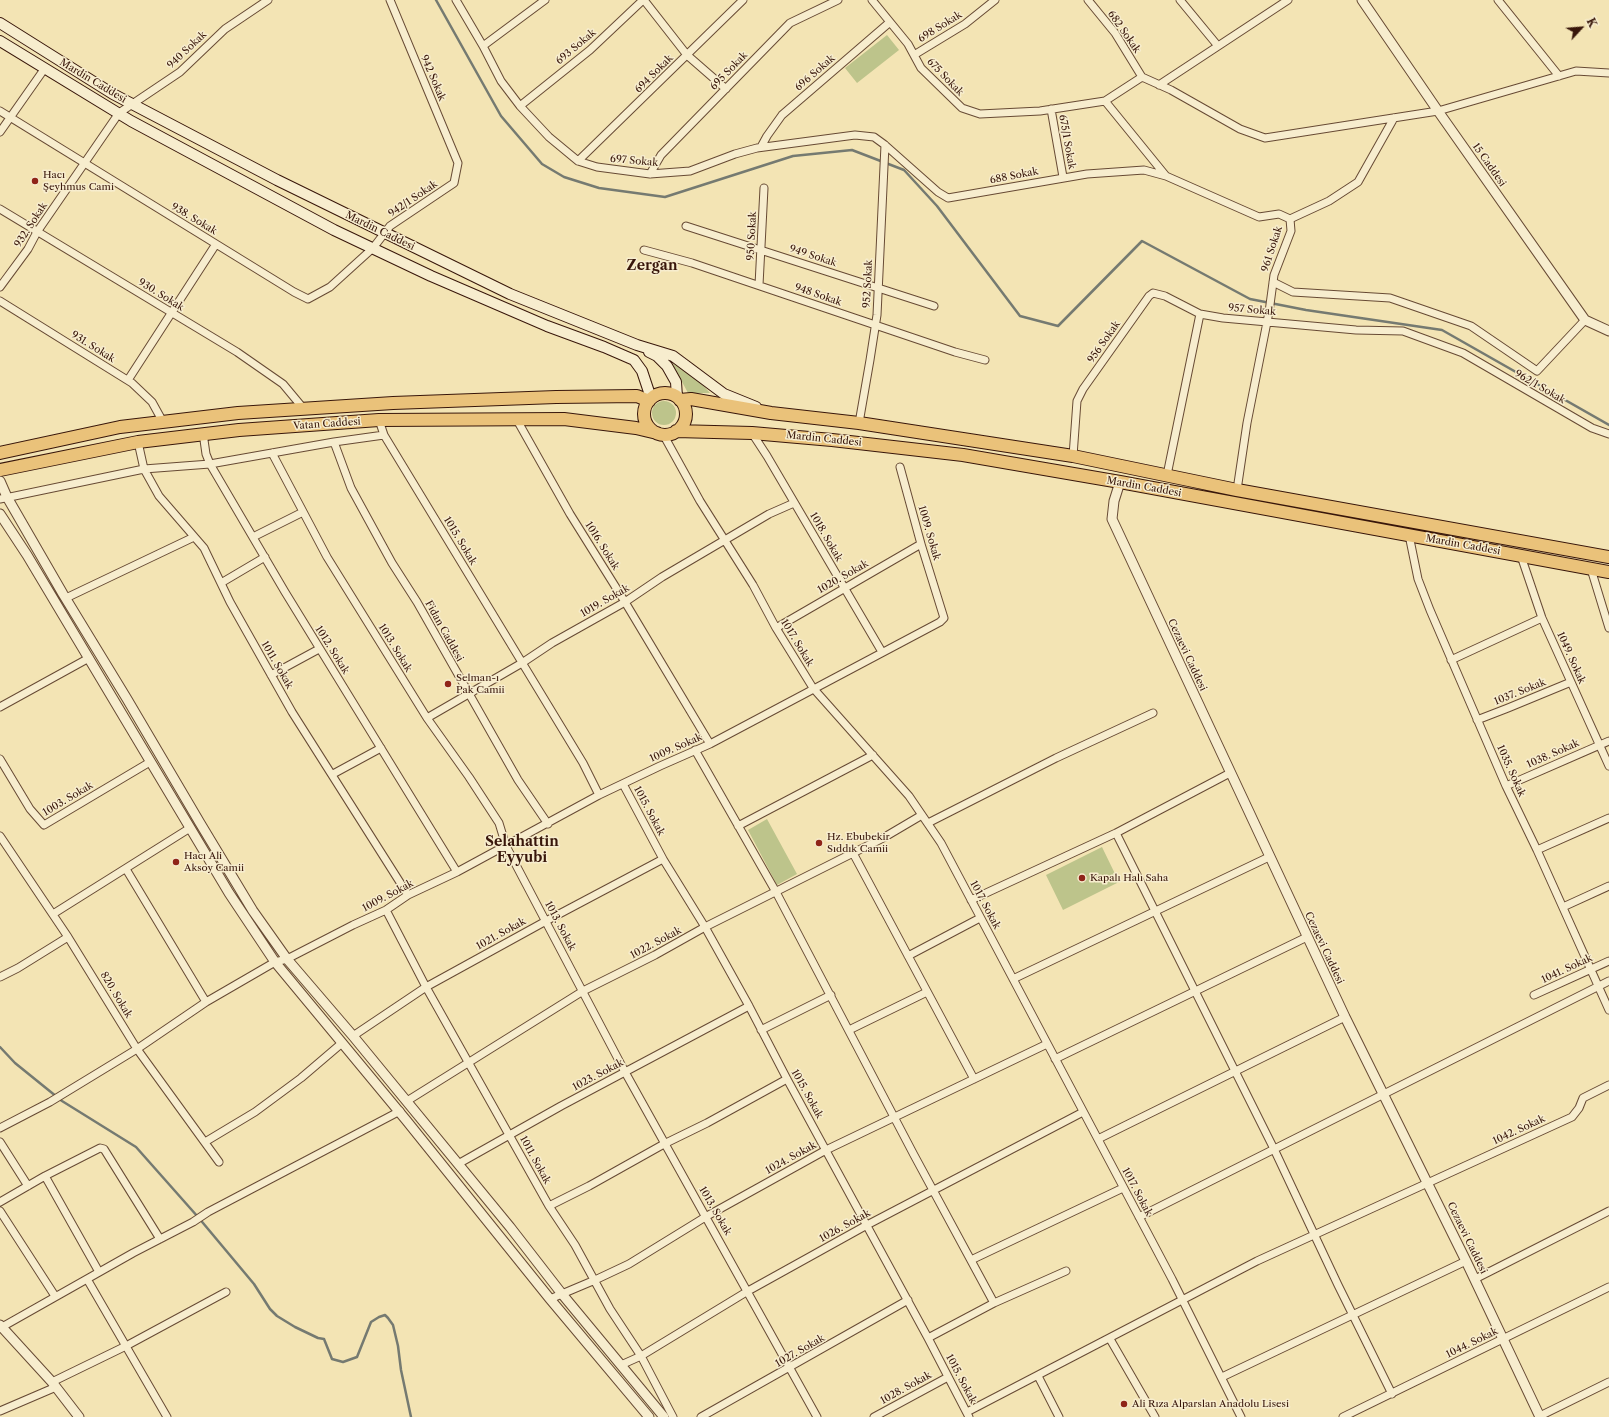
<!DOCTYPE html>
<html>
<head>
<meta charset="utf-8">
<style>
	body { margin:0 }
	#map { position:relative; width:1609px; height:1417px; overflow:hidden; background:#f3e4b4; font-family:"Libre Caslon Text",serif }
	canvas { display:block }
	.north { position:absolute; left:1561px; top:8px; width:40px; height:40px; -webkit-text-stroke:3px #f7edce; paint-order:stroke; rotate:64deg; font-size:11px; font-weight:700; line-height:16px; text-align:center; color:#38160a }
	.north::after { content:''; display:block; margin:auto; width:14px; height:18px; background:#38160a; clip-path:polygon(50% 0,100% 100%,50% 72%,0 100%) }
</style>
</head>
<body>
<div id="map">
<canvas width="1609" height="1417"></canvas>
<div class="north">K</div>
</div>
<script>
const c = document.querySelector('canvas').getContext('2d');
c.lineJoin = 'round';
function fill(path, color) { c.fillStyle = color; c.fill(path, 'evenodd'); }
const shape = rows => new Path2D(rows.map(r => 'M' + r).join(''));
function trace(path, color, width, dash) { c.strokeStyle = color; c.lineWidth = width; c.lineCap = dash ? 'butt' : 'round'; c.setLineDash(dash || []); c.stroke(path); }
function drawText(font, color, halo, rows, align = 'center') {
  c.font = font + ' "Libre Caslon Text",serif'; c.lineWidth = 3; c.setLineDash([]); c.textBaseline = 'middle'; c.strokeStyle = halo; c.fillStyle = color; for (const [text, x, y, turn = 0] of rows) {
    c.save(); c.translate(x, y); c.rotate((+turn || 0) * Math.PI / 180); c.textAlign = isNaN(turn) ? turn : align; if (halo) c.strokeText(text, 0, 0); c.fillText(text, 0, 0); c.restore();
  }
}
const green = shape([
	[887,35,899,50,857,83,845,68],
	[672,363,699,381,710,393,688,393],
	'652 413a12 12 0 1 1 24 0a12 12 0 1 1-24 0Z',
	[767,819,797,874,777,885,748,830],
	[1102,847,1119,882,1063,910,1046,875]
]);
const stream = shape([
	[436,0,501,116,542,164,564,177,599,188,665,197,793,156,852,150,904,170,937,206,1020,316,1058,326,1142,241,1250,299,1306,310,1442,330,1609,425],
	[0,1047,15,1063,62,1101,136,1147,198,1217,254,1284,270,1309,277,1316,295,1327,318,1338,324,1339,332,1359,343,1362,357,1357,371,1322,379,1317,385,1315,388,1318,393,1325,398,1346,401,1370,411,1417]
]);
const minor = shape([
	[456,0,483,46,501,81,520,106,549,137,578,161,597,167,650,174,690,171,735,154,757,148,855,135,874,137,885,145,938,192,948,198,1087,174,1144,170,1166,176],
	[644,0,687,55,726,89],
	[872,0,908,44,921,68,962,108,980,114,1040,111,1105,101,1142,77],
	[1088,0,1115,33,1142,77],
	[1180,0,1218,46],
	[1498,0,1559,76],
	[483,46,545,0],
	[914,55,965,24,995,0],
	[1142,77,1171,90,1240,129,1265,138,1438,111,1576,71,1609,73],
	[1159,85,1288,0],
	[1105,101,1166,176,1259,217,1279,214,1290,219,1291,231,1274,275,1269,312,1247,423,1237,490],
	[520,106,590,50,643,0],
	[1051,109,1063,177],
	[0,111,294,292,308,299,330,287,373,248,390,226,454,183,458,163,390,0],
	[0,132,45,68],
	[761,147,767,136,782,115,890,22],
	[578,161,743,0],
	[650,174,661,155,790,23,838,0],
	[0,209,237,352,283,384,303,408],
	[1290,219,1329,201,1358,182,1394,118],
	[686,226,934,306],
	[644,250,692,263,955,352,985,360],
	[1273,282,1293,292,1390,298,1471,326,1537,371,1585,320],
	[759,285,764,188],
	[0,287,28,249,37,232,119,113,180,72,225,29,268,0],
	[0,301,132,383,152,402,163,422],
	[128,380,216,244],
	[379,420,384,435,583,763,599,795],
	[517,420,570,514,625,602,710,744],
	[859,423,870,360,877,315,885,145],
	[203,433,206,454,210,464,285,592,457,872],
	[752,433,767,456,882,652],
	[663,434,700,501,753,585,776,628,813,688,909,796,941,843,1172,1279,1241,1417],
	[138,442,144,469,159,496,204,548,230,602,292,712,408,895],
	[334,442,351,488,392,563,417,602,518,780,548,824],
	[272,453,327,557,427,718,469,777,499,823,506,846,625,1072,817,1417],
	[1073,456,1077,401,1083,389,1149,296,1153,293,1165,296,1200,314,1223,318,1356,330,1403,331,1463,353,1592,428,1609,434],
	[1167,475,1200,314],
	[0,499,144,469,210,464,334,442,384,435],
	[1409,535,1418,579,1430,610,1506,786,1537,850,1609,1010],
	[253,537,303,512],
	[1521,556,1542,618,1609,766],
	[1591,569,1609,628],
	[221,583,265,557],
	[66,598,194,537],
	[776,628,921,544],
	[1451,660,1542,618],
	[271,675,319,649],
	[0,707,89,658],
	[427,718,522,663,552,643,625,602,662,577,769,514,794,503],
	[1477,720,1508,708,1571,682],
	[695,750,776,892,914,1155,994,1303],
	[0,759,30,809,44,825,150,762],
	[333,774,381,748],
	[623,784,663,859,705,927,749,1006,787,1079,928,1338,969,1417],
	[1506,786,1609,741],
	[928,823,1056,758,1153,713],
	[738,826,873,755],
	[1116,833,1274,1149,1338,1285,1392,1394],
	[0,836,68,937,137,1049,219,1162],
	[1537,850,1609,818],
	[853,853,974,1079],
	[126,869,206,1002],
	[971,900,1116,833,1230,773],
	[1563,907,1609,886],
	[386,910,426,987,549,1206,575,1245,610,1309,641,1356,673,1417],
	[53,914,190,828],
	[908,956,980,918],
	[0,977,18,968,68,937],
	[1013,979,1269,857],
	[1534,995,1609,961],
	[761,1030,831,995],
	[849,1030,927,992],
	[353,1036,426,987,546,921,663,859],
	[1055,1059,1307,937],
	[407,1101,583,991,655,955,705,927,883,838,922,815],
	[0,1128,50,1102,137,1049,206,1002,275,962,287,959,353,925,386,910,408,895,457,872,599,795,660,766,710,744,940,622,944,618,921,544,900,467],
	[1098,1139,1345,1017],
	[0,1142,28,1186],
	[205,1142,255,1112,301,1078,342,1043],
	[458,1164,561,1106,749,1006],
	[45,1176,99,1272],
	[0,1202,45,1176,100,1148,104,1149,160,1239],
	[549,1206,589,1186,664,1144,707,1123,787,1079],
	[0,1211,55,1296],
	[1139,1217,1609,981],
	[971,1260,1123,1188],
	[87,1279,167,1417],
	[1475,1279,1609,1211],
	[550,1299,595,1280,629,1264,707,1216,826,1150,1047,1044],
	[2,1327,133,1253,193,1222,208,1212,400,1111],
	[928,1338,994,1303,1066,1271],
	[1110,1339,1155,1417],
	[621,1365,641,1356,748,1291,867,1225,1083,1112],
	[1038,1376,1059,1417],
	[1222,1377,1466,1261],
	[52,1382,126,1346,226,1292],
	[0,1411,56,1387],
	[967,1412,1257,1261,1572,1117,1579,1108,1583,1098,1609,1085],
	[1540,1416,1609,1382],
	[701,1417,908,1300],
	[874,1417,948,1377],
	[1343,1417,1609,1287]
]);
const tertiary = shape([
	[1362,0,1438,111,1585,320,1609,331],
	[0,481,7,497,63,594,127,699,200,823,253,911,287,959,353,1036,510,1227,562,1294,664,1417],
	[1120,482,1114,501,1112,519,1345,1017,1466,1261,1540,1417],
	[0,514,27,555,229,893,275,962,406,1120,550,1299,649,1417],
	[0,1325,52,1382,79,1417]
]);
const secondary = shape([
	[0,23,113,94,277,180,510,294,637,345,673,356,724,394,756,407],
	[0,41,131,121,334,230,431,276,547,326,604,347,634,360,642,371,651,398],
	[649,352,657,356,667,366,676,382,677,397]
]);
const trunk = shape([
	'644 414a21 21 0 1 1 42 0a21 21 0 1 1-42 0Z',
	[680,400,691,399,771,413,859,423,1073,456,1237,490,1609,557],
	[676,431,752,433,832,440,963,455,1120,482,1609,572],
	[0,453,120,427,238,413,393,403,556,397,637,396,649,401],
	[0,470,138,442,239,430,379,420,564,419,636,428,657,433]
]);
const markers = [
	[35,181,4,"#8f2418"],
	[448,684,4,"#8f2418"],
	[819,843,4,"#8f2418"],
	[176,862,4,"#8f2418"],
	[1082,878,4,"#8f2418"],
	[1124,1404,4,"#8f2418"]
];
const streetNames = [
	["698 Sokak",940,27,-32],
	["682 Sokak",1124,32,55],
	["693 Sokak",576,47,-40],
	["940 Sokak",187,50,-43],
	["695 Sokak",729,71,-46],
	["696 Sokak",815,73,-41],
	["694 Sokak",654,74,-45],
	["675 Sokak",945,77,46],
	["942 Sokak",433,78,67],
	["Mardin Caddesi",93,81,31],
	["675/1 Sokak",1067,142,80],
	["697 Sokak",634,161,5],
	["15 Caddesi",1489,165,55],
	["688 Sokak",1014,176,-11],
	["942/1 Sokak",413,199,-34],
	["938. Sokak",194,219,31],
	["932. Sokak",31,225,-57],
	["Mardin Caddesi",380,231,26],
	["950 Sokak",752,236,-87],
	["961 Sokak",1272,249,-72],
	["949 Sokak",813,256,18],
	["952 Sokak",868,284,-87],
	["930. Sokak",161,295,32],
	["948 Sokak",818,295,19],
	["957 Sokak",1252,310,5],
	["956 Sokak",1104,342,-55],
	["931. Sokak",93,347,32],
	["962/1 Sokak",1540,387,30],
	["Vatan Caddesi",327,424,-4],
	["Mardin Caddesi",824,439,6],
	["Mardin Caddesi",1144,487,10],
	["1009. Sokak",929,533,74],
	["1018. Sokak",826,537,60],
	["1015. Sokak",460,541,59],
	["Mardin Caddesi",1463,545,10],
	["1016. Sokak",602,546,58],
	["1020. Sokak",843,577,-30],
	["1019. Sokak",605,601,-30],
	["Fidan Caddesi",444,631,61],
	["1017. Sokak",797,643,59],
	["1013. Sokak",395,648,58],
	["1012. Sokak",332,650,58],
	["Cezaevi Caddesi",1187,655,65],
	["1049. Sokak",1571,658,66],
	["1011. Sokak",277,665,60],
	["1037. Sokak",1520,692,-22],
	["1009. Sokak",676,748,-24],
	["1038. Sokak",1553,754,-24],
	["1035. Sokak",1511,771,66],
	["1003. Sokak",68,799,-31],
	["1015. Sokak",649,811,62],
	["1009. Sokak",388,896,-28],
	["1017. Sokak",985,905,62],
	["1013. Sokak",560,926,62],
	["1021. Sokak",501,934,-29],
	["1022. Sokak",656,943,-28],
	["Cezaevi Caddesi",1324,948,65],
	["1041. Sokak",1567,969,-25],
	["820. Sokak",116,995,59],
	["1023. Sokak",598,1075,-28],
	["1015. Sokak",807,1094,61],
	["1042. Sokak",1519,1130,-25],
	["1024. Sokak",791,1158,-29],
	["1011. Sokak",535,1160,61],
	["1017. Sokak",1137,1192,62],
	["1013. Sokak",715,1211,60],
	["1026. Sokak",845,1226,-29],
	["Cezaevi Caddesi",1467,1238,64],
	["1044. Sokak",1472,1343,-26],
	["1027. Sokak",800,1351,-30],
	["1015. Sokak",961,1379,62],
	["1028. Sokak",906,1388,-29]
];
const poiNames = [
	["Hacı",43,175],
	["Şeyhmus Cami",43,187],
	["Selman-ı",456,678],
	["Pak Camii",456,690],
	["Hz. Ebubekir",827,837],
	["Sıddık Camii",827,849],
	["Hacı Ali",184,856],
	["Aksoy Camii",184,868],
	["Kapalı Halı Saha",1090,878],
	["Ali Rıza Alparslan Anadolu Lisesi",1132,1404]
];
const districtNames = [
	["Zergan",652,266],
	["Selahattin",522,842],
	["Eyyubi",522,858]
];
fill(green, '#bdc48b');
trace(stream, '#757a71', 2.5);
trace(minor, '#674a34', 9);
trace(tertiary, '#674a34', 11);
trace(secondary, '#38160a', 12);
trace(trunk, '#38160a', 14);
trace(minor, '#f7edce', 7);
trace(tertiary, '#f7edce', 9);
trace(secondary, '#f7edce', 10);
trace(trunk, '#eac27a', 12);
for (const [x, y, r, color] of markers) { const dot = new Path2D(); dot.arc(x, y, r, 0, 2 * Math.PI); c.fillStyle = color; c.fill(dot); trace(dot, '#f7edce', 1.5); }
drawText('10px', '#38160a', '#f7edce', streetNames);
drawText('10px', '#38160a', '#f7edce', poiNames, 'left');
drawText('bold 14px', '#38160a', '#f7edce', districtNames);
</script>
</body>
</html>
